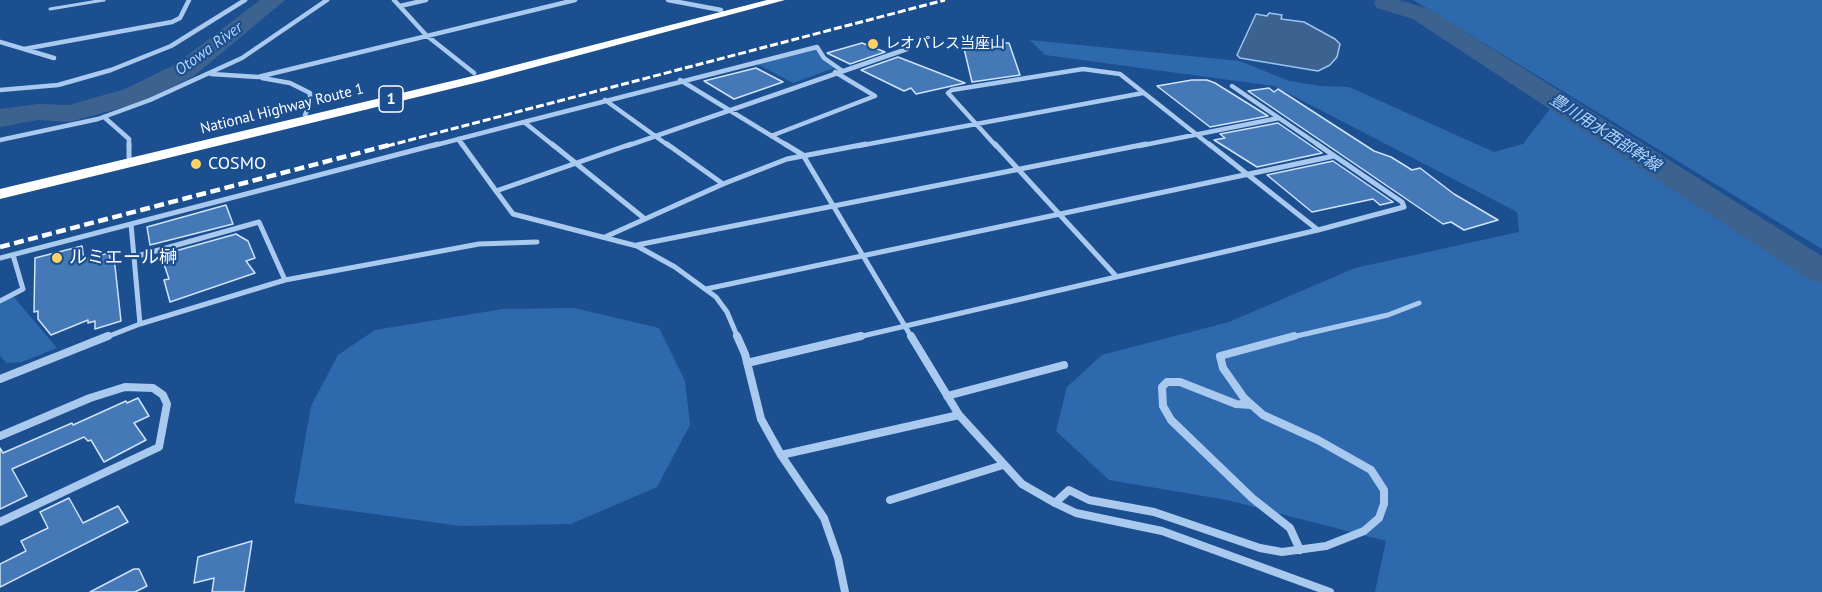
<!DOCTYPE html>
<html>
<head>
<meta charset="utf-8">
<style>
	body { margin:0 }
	canvas { display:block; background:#1b4f8f }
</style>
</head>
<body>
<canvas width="1822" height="592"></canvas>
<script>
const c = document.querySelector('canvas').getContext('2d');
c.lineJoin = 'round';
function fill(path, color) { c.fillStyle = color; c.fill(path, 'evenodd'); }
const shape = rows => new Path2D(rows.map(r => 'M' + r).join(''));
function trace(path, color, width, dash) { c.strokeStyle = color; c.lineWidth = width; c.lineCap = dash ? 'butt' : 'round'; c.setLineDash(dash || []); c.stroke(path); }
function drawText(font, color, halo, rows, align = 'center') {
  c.font = font + ' "PT Sans","Noto Sans JP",sans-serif'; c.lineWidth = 4.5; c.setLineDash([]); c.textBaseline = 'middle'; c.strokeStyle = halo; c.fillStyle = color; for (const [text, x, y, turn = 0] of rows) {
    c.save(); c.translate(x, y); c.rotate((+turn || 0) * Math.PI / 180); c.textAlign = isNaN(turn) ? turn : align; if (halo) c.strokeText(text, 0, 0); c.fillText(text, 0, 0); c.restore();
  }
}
const green = shape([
	[1413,0,1822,0,1822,249,1418,3],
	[1030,40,1240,61,1289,81,1321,86,1349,87,1494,152,1523,144,1553,105,1822,273,1822,592,1375,592,1386,541,1227,500,1109,480,1056,431,1067,387,1102,355,1229,322,1355,268,1519,232,1517,212,1274,86,1045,55],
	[816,49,822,59,834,68,793,83,757,64],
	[13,296,57,348,22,362,7,363,0,356,0,305],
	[574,308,659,328,685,381,690,425,657,487,571,524,461,526,294,503,311,406,338,355,375,330,503,309]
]);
const water = shape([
	[1269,13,1282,15,1281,19,1304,22,1335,39,1340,44,1337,57,1330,65,1318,71,1240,58,1237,55,1256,14,1267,16,1269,13]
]);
const river = shape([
	[260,0,285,0,194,76,145,101,70,122,38,120,0,127,0,109,38,104,69,105,125,89,176,64,260,0],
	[1376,0,1399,0,1429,9,1822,256,1822,283,1809,280,1413,19,1377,8,1374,3,1376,0]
]);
const building = shape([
	[962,40,998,40,999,43,1009,43,1020,75,972,82,962,40],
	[862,43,885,52,850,64,827,53,862,43],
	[898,57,965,83,916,94,911,88,904,91,861,70,898,57],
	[756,68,783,82,734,99,704,81,756,68],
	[1192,80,1207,80,1215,83,1268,116,1210,127,1157,86,1192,80],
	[1269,88,1274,92,1278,89,1374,151,1391,157,1412,170,1420,168,1454,194,1498,220,1464,230,1451,222,1443,224,1248,91,1269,88],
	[1278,123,1322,153,1257,167,1214,140,1225,138,1220,134,1278,123],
	[1333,161,1393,202,1380,205,1373,199,1312,212,1267,175,1333,161],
	[226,205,233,224,150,245,147,227,226,205],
	[236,234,248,241,255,258,246,261,255,273,170,302,164,280,169,279,161,255,236,234],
	[82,246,84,260,109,253,110,258,114,257,121,321,95,329,95,321,88,323,88,320,51,335,38,319,38,311,34,312,35,258,82,246],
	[138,398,149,416,134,423,146,440,104,462,91,440,88,441,84,437,12,469,27,496,0,509,0,448,3,453,72,423,73,425,126,401,127,403,138,398],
	[69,498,83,523,118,506,128,522,0,587,0,564,26,551,21,541,48,528,40,512,69,498],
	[252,541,244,592,212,592,214,578,194,583,198,557,252,541],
	[134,569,139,569,147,586,135,592,90,592,134,569]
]);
const lane = shape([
	[50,9,104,0]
]);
const streetFar2 = shape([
	[394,0,426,35,474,73],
	[668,0,721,10],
	[400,6,426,0],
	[0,42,54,58],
	[24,49,172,22,180,18,189,0],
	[211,74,258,77,575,0],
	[262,78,290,83,310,93,310,104,305,115],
	[680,80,788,146],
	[1232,86,1320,146],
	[0,90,58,85,111,70,171,46,245,0],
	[605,100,669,146],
	[104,117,129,139,129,146],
	[524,122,817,47,824,58,841,70],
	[771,136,875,96,835,72],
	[458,139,463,146],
	[0,140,98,119,150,100,242,58,327,0],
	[432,146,524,122,554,146],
	[627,146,907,49],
	[858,146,1143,93],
	[996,146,948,93,952,90,1083,69,1120,74,1211,146],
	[1139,146,1279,118]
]);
const streetFar1 = shape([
	[129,144,129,157],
	[462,144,496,191],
	[552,144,645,219],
	[631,144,496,191,513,214,637,246,675,267,716,297,727,312,738,338],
	[667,144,723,184],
	[785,144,803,155,912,338],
	[995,144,1116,276],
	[1209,144,1318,230],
	[131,224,140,324],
	[605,237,723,184,787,159,866,144],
	[637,245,1146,144],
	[134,257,259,222,285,280],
	[0,258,438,144],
	[706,289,1334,156],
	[0,301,23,289,13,255],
	[104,338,140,324,285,280,479,244,537,242],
	[854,338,1318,230,1404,207,1402,202,1317,144],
	[1288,338,1388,315,1419,303]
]);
const street = shape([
	[737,336,745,354,761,419,781,455,959,415,1022,484,1055,503,1076,513,1162,531,1330,592],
	[911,336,959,415],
	[747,363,861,336],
	[0,379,108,336],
	[947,396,1064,365],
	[1251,405,1236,404,1180,382,1167,382,1162,387,1163,406,1171,420,1252,498,1290,528,1300,550],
	[0,436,90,398,125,387,153,388,163,395,167,404,159,447,0,522],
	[781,455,824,518,838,558,845,592],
	[890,500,1003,465],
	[1055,503,1069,490,1089,500,1154,512,1260,548,1282,552,1326,546,1364,531,1379,518,1384,504,1384,490,1371,470,1318,440,1263,415,1244,398,1223,368,1220,356,1294,336]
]);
const highway = shape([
	[767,0,785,0,483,81,0,199,0,189,477,75,767,0]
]);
const railFar1 = shape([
	[387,146,945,0]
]);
const rail = shape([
	[0,247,393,144]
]);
const markers = [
	[873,44,6,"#ffd166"],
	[196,164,6,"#ffd166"],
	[57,258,6,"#ffd166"]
];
const farPoinames = [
	["レオパレス当座山",885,44]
];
const farStreetnames = [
	["National Highway Route 1",282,109,-14]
];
const farWaternames = [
	["Otowa River",209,49,-36],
	["豊川用水西部幹線",1605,133,33]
];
const shields = [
	[391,99,24]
];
const shieldNames = [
	["1",391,99]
];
const poiNames = [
	["COSMO",208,164],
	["ルミエール榊",69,258]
];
fill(green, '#2e69ad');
fill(water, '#3c6290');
trace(water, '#9cc4f0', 1.5);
fill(river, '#3c6290');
fill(building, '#4478b7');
trace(building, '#cfe3fa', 1.5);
trace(lane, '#a9c9ee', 3);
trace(streetFar2, '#a9c9ee', 4.5);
trace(streetFar1, '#a9c9ee', 5);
trace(street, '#a9c9ee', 8);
fill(highway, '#fff');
trace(railFar1, '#fff', 3, [8, 3]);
trace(rail, '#fff', 4.5, [10, 4.5]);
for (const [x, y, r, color] of markers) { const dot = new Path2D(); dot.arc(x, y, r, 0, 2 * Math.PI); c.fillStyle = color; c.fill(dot); trace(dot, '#1b4f8f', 2); }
drawText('15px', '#fff', '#1b4f8f', farPoinames, 'left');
drawText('15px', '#fff', '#1b4f8f', farStreetnames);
drawText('italic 16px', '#b5d3f5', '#1b4f8f', farWaternames);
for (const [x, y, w] of shields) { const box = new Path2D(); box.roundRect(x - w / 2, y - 13, w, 26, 4.5); c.fillStyle = '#1b4f8f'; c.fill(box); trace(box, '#fff', 1.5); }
drawText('bold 16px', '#fff', null, shieldNames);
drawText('18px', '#fff', '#1b4f8f', poiNames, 'left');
</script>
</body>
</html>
